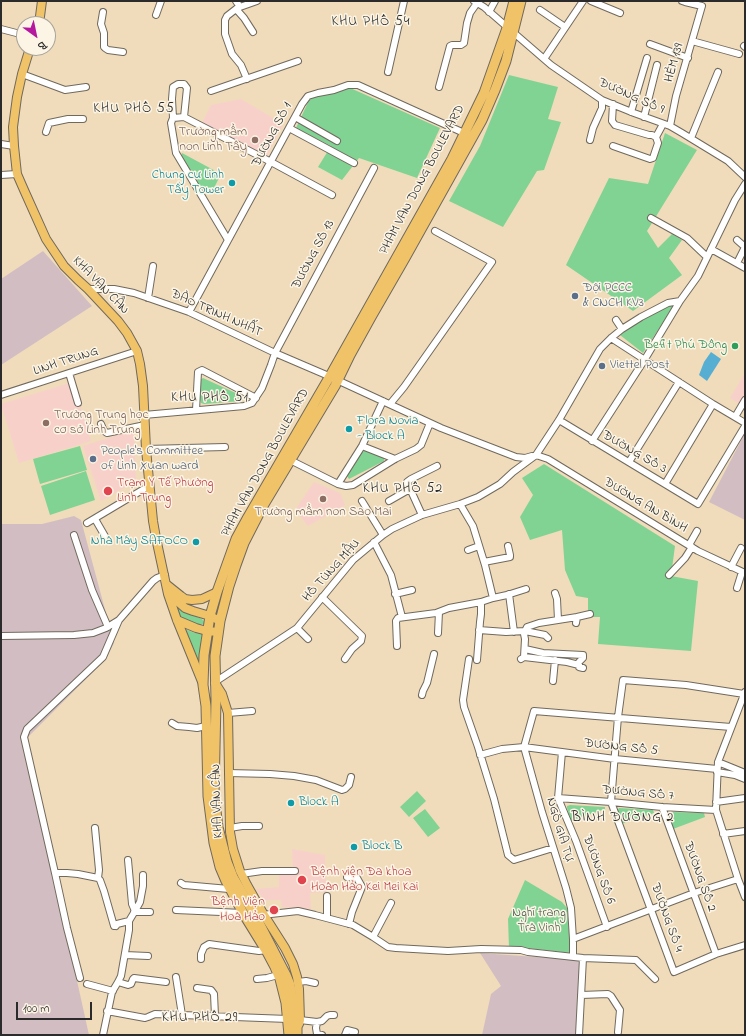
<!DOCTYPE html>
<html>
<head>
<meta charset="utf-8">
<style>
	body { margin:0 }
	#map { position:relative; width:746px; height:1036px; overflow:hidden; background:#f0dcbb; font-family:"Indie Flower",sans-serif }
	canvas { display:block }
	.frame { position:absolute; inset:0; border:2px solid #2b2b2b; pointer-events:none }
	.north { position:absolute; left:16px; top:16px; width:40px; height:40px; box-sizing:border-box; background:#fcf5e5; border:1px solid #a8a49b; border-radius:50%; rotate:147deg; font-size:11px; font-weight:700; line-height:16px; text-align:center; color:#2b2b2b }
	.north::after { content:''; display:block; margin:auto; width:14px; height:18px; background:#b5179e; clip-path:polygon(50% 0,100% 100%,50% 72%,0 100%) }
	.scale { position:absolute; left:16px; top:1002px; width:76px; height:18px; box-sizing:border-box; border:2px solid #2b2b2b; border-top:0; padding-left:5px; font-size:12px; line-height:14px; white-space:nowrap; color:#2b2b2b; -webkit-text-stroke:3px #fcf5e5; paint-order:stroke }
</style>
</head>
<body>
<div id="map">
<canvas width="746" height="1036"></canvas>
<div class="frame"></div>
<div class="north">B</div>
<div class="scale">100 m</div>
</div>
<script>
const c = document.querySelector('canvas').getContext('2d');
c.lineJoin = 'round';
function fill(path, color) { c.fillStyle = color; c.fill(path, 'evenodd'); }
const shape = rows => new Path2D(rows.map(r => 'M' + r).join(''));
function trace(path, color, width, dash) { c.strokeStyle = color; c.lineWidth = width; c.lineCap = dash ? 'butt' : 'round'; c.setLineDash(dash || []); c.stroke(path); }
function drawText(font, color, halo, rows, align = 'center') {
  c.font = font + ' "Indie Flower",sans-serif'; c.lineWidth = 3; c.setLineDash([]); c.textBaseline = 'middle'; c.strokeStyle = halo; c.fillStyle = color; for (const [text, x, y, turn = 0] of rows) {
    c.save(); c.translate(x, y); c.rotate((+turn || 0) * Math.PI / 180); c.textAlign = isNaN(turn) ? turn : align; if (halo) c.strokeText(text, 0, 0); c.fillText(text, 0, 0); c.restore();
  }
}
const built = shape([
	[241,99,283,124,267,156,202,123,211,105],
	[745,373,745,407,730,398],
	[73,382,91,441,19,463,1,404],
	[134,430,136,481,101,501,83,446],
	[314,482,340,493,345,505,308,526,295,510],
	[292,849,325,855,326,892,310,893,311,909,282,907,281,900,264,900,256,889,279,887,279,872,293,872]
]);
const industrial = shape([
	[43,251,92,306,1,365,1,279],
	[745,433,745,520,709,502],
	[74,516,81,520,114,643,106,659,26,739,26,750,89,1035,1,1035,1,524,42,524],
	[480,953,580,960,578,1035,482,1035,491,994,501,986]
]);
const green = shape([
	[509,75,558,87,548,119,561,122,544,170,537,171,503,227,449,201,480,146],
	[348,87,440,128,417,178,359,158,342,180,318,167,331,146,296,128,310,98],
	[665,133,697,150,647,231,658,248,672,234,682,240,669,258,682,275,633,311,566,265,609,178,648,184],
	[182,153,221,174,211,194,201,189,181,156],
	[675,304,643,353,620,335,624,330,633,326,647,316],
	[203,378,240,395,244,399,243,400,241,401,204,404,201,403,200,399,199,383,200,380],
	[80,446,87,470,40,484,33,459],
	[366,450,384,457,384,461,349,479,347,476,362,452],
	[544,464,675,546,671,576,698,581,691,651,598,644,600,617,588,617,588,598,576,596,565,570,562,530,530,540,520,517,533,495,522,478],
	[86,471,95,500,50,515,41,486],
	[175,603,185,612,202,619,204,621,204,624,196,625,181,618],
	[185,629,195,633,204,632,201,669],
	[417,791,426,801,409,817,400,807],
	[570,805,605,807,605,809,571,821,567,808,567,806],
	[619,808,653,810,654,813,621,824,617,811],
	[425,809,440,828,428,837,413,818],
	[673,812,704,813,705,817,673,829,669,816],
	[525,880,562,902,567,908,568,921,571,953,527,948,509,948,508,919]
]);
const water = shape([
	[711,352,721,359,707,381,699,375,704,362]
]);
const minor = shape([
	[236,1,240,7,236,9,227,16,225,20,225,34,232,54,241,65,247,79],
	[474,1,484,7,551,65,602,100,634,113,670,126,682,133,728,161,745,177],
	[591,1,620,13],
	[240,7,257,1],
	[236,9,244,18,253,32],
	[540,10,565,27],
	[103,12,101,24,104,33,104,47,105,48,108,50,123,52],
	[489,12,495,1],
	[156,15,161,1],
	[1,29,24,35],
	[692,41,739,54],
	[650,44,688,58],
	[744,46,745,47],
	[544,59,583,1],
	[388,72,404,1],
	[22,74,65,90,86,87],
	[439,87,450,46,452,45,461,45,464,43,467,23,470,13,477,3],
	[211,91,298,61],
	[613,104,612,121,615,125,649,135,652,135,656,137],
	[631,112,647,58],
	[295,117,337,141],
	[644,117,657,65],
	[173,118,172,99,173,87,178,84,184,84,187,88,184,117],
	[670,126,676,96,702,6,685,2,682,1],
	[289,128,354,163],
	[46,132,49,123,68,119,83,119],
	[691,138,718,72],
	[590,140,593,128,602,108,602,100],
	[1,144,14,146],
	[613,146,650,159,653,158,658,143,656,137,663,124],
	[1,175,17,174],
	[651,218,687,238,707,257],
	[228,240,176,153,171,123,173,118,184,117,271,162,332,195],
	[737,240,745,247],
	[711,249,745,268],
	[737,263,745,247],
	[88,289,114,289,134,293,189,312,275,353,324,374,441,428,516,457,525,458,532,456],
	[148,298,153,266],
	[189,312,302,104,308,96,318,93,334,90,348,85,358,85,464,133],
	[616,320,622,329],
	[611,338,713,404,745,423],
	[69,373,78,403],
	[1,395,137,351],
	[390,404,404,387,492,262,435,231],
	[196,410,198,372,202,370,256,398],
	[144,415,244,406,252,403,262,388,271,365,275,353,374,168],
	[735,417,745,400],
	[559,420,698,504,745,426],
	[101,424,104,431,107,433,145,425],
	[592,441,645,359,680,301],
	[362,446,395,459],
	[146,449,225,447],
	[536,455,548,459,698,551,745,573],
	[290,460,338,484,346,486,353,485,395,459,416,449,421,445,430,423],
	[629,462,679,382],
	[338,484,362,446,383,401],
	[665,484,713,404],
	[362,501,383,535],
	[389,501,410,489],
	[460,504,473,526,485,565,493,598,481,602,481,614,480,622,477,660],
	[422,515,407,482,411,479,437,466],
	[95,519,106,538],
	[87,523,149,486],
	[74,535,92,590,108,627],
	[374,542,391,575,402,617],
	[689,545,697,531],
	[468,550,479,546],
	[484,562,510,557,510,555,508,546],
	[731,567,741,548],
	[669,575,685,558,692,547],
	[737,588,742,572],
	[555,593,557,599,558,620],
	[395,594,412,590],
	[509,594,514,632],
	[322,597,362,636,361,641,352,649,345,659],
	[493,598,507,595,526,589],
	[577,617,590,614],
	[297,628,308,639],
	[479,630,506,632,525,631,524,634,525,639,524,657],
	[438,633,439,612],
	[1,636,74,635,93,633,106,628,119,620,153,581,157,578,165,575],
	[548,638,545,635,525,631,527,627,539,623,577,617,576,623],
	[397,646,396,621,398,618,436,613,449,608,481,602],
	[525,649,543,653,583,655,583,658,579,662,579,665],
	[469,659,463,700,464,707,478,747,494,799,508,855,514,860,553,848],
	[521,659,524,657,567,662,579,665,579,667,583,668],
	[553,681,555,660],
	[215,682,297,628,353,560,383,535,392,529,422,515,460,504,478,497,500,484,513,472,536,455,559,420,600,349,611,338,622,329,641,317,668,303,680,301,698,276,735,200,745,184],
	[745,692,718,762,716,810,738,879,745,897],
	[744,694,686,685,623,680,618,717,611,802,674,972,716,954,745,945],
	[422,695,423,691,427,683,434,654],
	[228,713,252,711],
	[172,723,177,726,189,727,197,728,206,726],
	[562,752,558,798,576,841,607,927],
	[480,755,502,749,524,747,615,759,717,769],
	[718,762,745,773],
	[717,772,735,775,745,779],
	[228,773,270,774,294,776,316,780,342,790,345,789,349,785,351,777],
	[558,798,611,802,662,807,716,810],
	[716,802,745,798],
	[662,807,716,954],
	[95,828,99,870,98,878],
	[230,828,242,826,259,826],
	[723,834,745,831],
	[55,873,67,928,80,978],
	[241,874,262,871,295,871],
	[347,877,357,878,362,887,352,912,349,924],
	[181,883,184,885,229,889],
	[176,910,243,913],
	[135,911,140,902,143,886,143,875],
	[134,912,150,912],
	[262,915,298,911,315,915,353,925,373,937,388,947,396,948,448,951,481,949,521,950,528,952,583,958,636,960,655,979],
	[327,918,327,896],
	[114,926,104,891,100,880,98,878,78,874,67,873,55,873,24,737,27,729,103,657,119,620],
	[116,926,117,924,129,921],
	[373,937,391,903],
	[573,939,694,893,738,879],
	[125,955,148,956],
	[573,956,573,939,571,908,566,888,542,812,524,747,534,711,731,727],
	[201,959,201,954,204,947,209,944,259,951,266,950],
	[176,977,182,1015],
	[257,979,267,978,278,975],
	[118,982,128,985,131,984,133,979,134,978,166,982],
	[298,982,306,981,315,983],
	[87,984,113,991],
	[197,988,211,990,214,994,215,1016],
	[581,995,608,994,611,996,620,1010,618,1032],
	[107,1011,145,1018,148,1017,155,1014,288,1019],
	[300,1020,317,1022,322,1021,327,1016,330,1015,334,1015],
	[317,1022,316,1028,317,1034,322,1035],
	[103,1035,112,992,118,982,121,976,129,930,129,921,135,911,132,904,128,860],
	[345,1035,347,1030,355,1032],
	[579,1035,583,958]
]);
const major = shape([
	[39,24,42,1],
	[30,48,22,74,17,97,13,127,14,146,17,174,24,190,46,239,64,266,78,280,88,289,118,321,127,333,137,351,140,364,143,386,146,449,153,521,156,538,168,594,177,620,203,684],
	[166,584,181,596,185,599,192,600,202,599,217,592],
	[169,594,185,608,193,611,210,616,220,621],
	[177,620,196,628,207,631,218,632],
	[215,683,222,694,228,713,230,832,233,849,240,871,247,885,264,915,285,948,293,964,297,977,299,989,300,1020,299,1024]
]);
const highway = shape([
	[289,1035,286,1003,280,979,275,967,267,952,243,913,226,881,220,867,214,843,208,796,206,706,203,685,204,655,210,616,217,592,236,539,248,517,330,376,452,159,484,93,507,28,514,1],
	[297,1035,297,1026,290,985,286,975,255,915,233,877,227,862,218,827,214,795,216,700,215,656,220,621,229,586,236,565,244,543,263,506,335,386,350,355,371,317,405,258,482,120,495,90,506,61,521,1]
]);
const markers = [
	[255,140,4,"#8d6e63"],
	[232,183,4,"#0f9aa8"],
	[575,296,4,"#5c6f8a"],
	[735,346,4,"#2e9e5b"],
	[602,366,4,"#5c6f8a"],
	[46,423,4,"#8d6e63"],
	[349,429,4,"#0f9aa8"],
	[93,459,4,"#5c6f8a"],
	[108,491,5,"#e0444e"],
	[323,499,4,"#8d6e63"],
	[196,542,4,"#0f9aa8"],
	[291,803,4,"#0f9aa8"],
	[354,847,4,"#0f9aa8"],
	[302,880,5,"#e0444e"],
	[274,910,5,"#e0444e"]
];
const streetNames = [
	["HẺM 139",675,63,-74],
	["ĐƯỜNG SỐ 9",631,97,24],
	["ĐƯỜNG SỐ 1",273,135,-62],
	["PHAM VAN DONG BOULEVARD",423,180,-62],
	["ĐƯỜNG SỐ 13",314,255,-62],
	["KHA VẠN CÂN",100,286,46],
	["ĐÀO TRINH NHẤT",216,314,24],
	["LINH TRUNG",66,362,-18],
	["ĐƯỜNG SỐ 3",634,453,30],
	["PHAM VAN DONG BOULEVARD",266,463,-61],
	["ĐƯỜNG AN BÌNH",645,506,31],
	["HỒ TÙNG MẬU",332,571,-48],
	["ĐƯỜNG SỐ 5",621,748,6],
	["ĐƯỜNG SỐ 7",638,794,5],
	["KHA VẠN CÂN",218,801,-92],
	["NGÔ GIA TỰ",559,830,73],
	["ĐƯỜNG SỐ 6",598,870,70],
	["ĐƯỜNG SỐ 2",699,877,70],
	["ĐƯỜNG SỐ 4",666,918,70]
];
const educationNames = [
	["Trường mầm",247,133],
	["non Linh Tây",247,148],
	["Trường Trung học",54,416,"left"],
	["cơ sở Linh Trung",54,431,"left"],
	["Trường mầm non Sao Mai",323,513,"center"]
];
const cultureNames = [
	["Chung cư Linh",224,176,"right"],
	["Tây Tower",224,191,"right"],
	["Flora Novia",357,422],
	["- Block A",357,437],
	["Nhà Máy SAFOCO",188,542,"right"],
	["Block A",299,803],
	["Block B",362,847]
];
const serviceNames = [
	["Đội PCCC",583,289],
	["& CNCH KV3",583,304],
	["Viettel Post",610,366],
	["People's Committee",101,452],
	["of Linh Xuan ward",101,467]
];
const leisureNames = [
	["Befit Phú Đông",727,346]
];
const healthNames = [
	["Trạm Y Tế Phường",117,484],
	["Linh Trung",117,499],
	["Bệnh viện Đa khoa",311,873],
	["Hoàn Hảo Kei Mei Kai",311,888],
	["Bệnh Viện",265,903,"right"],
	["Hoà Hảo",265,918,"right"]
];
const parkNames = [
	["Nghĩ trang",539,914],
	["Trà Vinh",539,929]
];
const neighbourhoodNames = [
	["KHU PHỐ 54",371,23],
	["KHU PHỐ 55",134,110],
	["KHU PHỐ 51",210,399],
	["KHU PHỐ 52",403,490],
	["BÌNH ĐƯỜNG 2",623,819],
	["KHU PHỐ 29",200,1019]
];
fill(built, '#f7d0ca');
fill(industrial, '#d2bec2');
fill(green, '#81d394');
fill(water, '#57aed3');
trace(minor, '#70695d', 8);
trace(major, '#70695d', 10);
trace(highway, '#70695d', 11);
trace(minor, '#fff', 6);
trace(major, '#f0c369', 8);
trace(highway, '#f0c369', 9);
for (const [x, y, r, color] of markers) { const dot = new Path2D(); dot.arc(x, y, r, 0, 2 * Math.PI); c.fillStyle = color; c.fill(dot); trace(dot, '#fcf5e5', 1.5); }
drawText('13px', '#2b2b2b', '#fcf5e5', streetNames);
drawText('13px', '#785e54', '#fcf5e5', educationNames, 'right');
drawText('13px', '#0d838f', '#fcf5e5', cultureNames, 'left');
drawText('13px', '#4e5e75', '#fcf5e5', serviceNames, 'left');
drawText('13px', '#27864d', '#fcf5e5', leisureNames, 'right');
drawText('13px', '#be3a42', '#fcf5e5', healthNames, 'left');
drawText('13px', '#455d4a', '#fcf5e5', parkNames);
c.letterSpacing = '1px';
drawText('14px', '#2b2b2b', '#fcf5e5', neighbourhoodNames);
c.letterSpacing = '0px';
</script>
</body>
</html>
